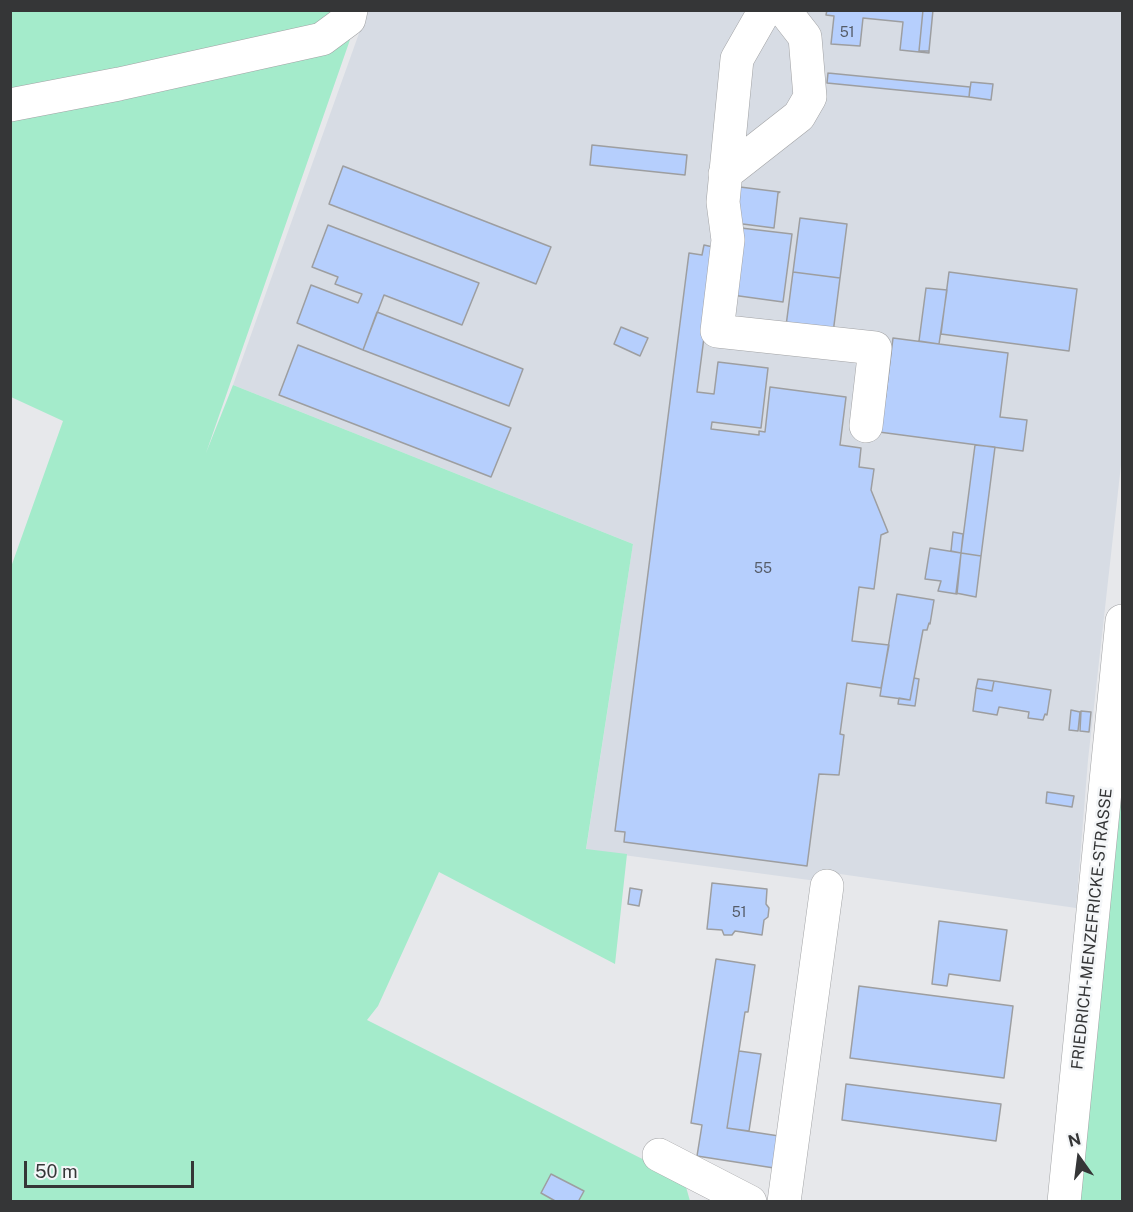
<!DOCTYPE html>
<html>
<head>
<meta charset="utf-8">
<style>
	body { margin:0 }
	#map { position:relative; width:1133px; height:1212px; overflow:hidden; background:#e7e8eb; font-family:"Public Sans",sans-serif }
	canvas { display:block }
	.frame { position:absolute; inset:0; border:12px solid #353637; pointer-events:none }
	.north { position:absolute; left:1049px; top:1128px; width:60px; height:60px; -webkit-text-stroke:4px #f4f6f8; paint-order:stroke; rotate:346deg; font-size:16px; font-weight:700; line-height:24px; text-align:center; color:#353637 }
	.north::after { content:''; display:block; margin:auto; width:21px; height:27px; background:#353637; clip-path:polygon(50% 0,100% 100%,50% 72%,0 100%) }
	.scale { position:absolute; left:24px; top:1161px; width:170px; height:27px; box-sizing:border-box; border:3px solid #353637; border-top:0; padding-left:8px; font-size:18px; line-height:21px; white-space:nowrap; color:#353637; -webkit-text-stroke:4px #f4f6f8; paint-order:stroke }
</style>
</head>
<body>
<div id="map">
<canvas width="1133" height="1212"></canvas>
<div class="frame"></div>
<div class="north">N</div>
<div class="scale">50 m</div>
</div>
<script>
const c = document.querySelector('canvas').getContext('2d');
c.lineJoin = 'round';
function fill(path, color) { c.fillStyle = color; c.fill(path, 'evenodd'); }
const shape = rows => new Path2D(rows.map(r => 'M' + r).join(''));
function trace(path, color, width, dash) { c.strokeStyle = color; c.lineWidth = width; c.lineCap = dash ? 'butt' : 'round'; c.setLineDash(dash || []); c.stroke(path); }
function drawText(font, color, halo, rows, align = 'center') {
  c.font = font + ' "Public Sans",sans-serif'; c.lineWidth = 5; c.setLineDash([]); c.textBaseline = 'middle'; c.strokeStyle = halo; c.fillStyle = color; for (const [text, x, y, turn = 0] of rows) {
    c.save(); c.translate(x, y); c.rotate((+turn || 0) * Math.PI / 180); c.textAlign = isNaN(turn) ? turn : align; if (halo) c.strokeText(text, 0, 0); c.fillText(text, 0, 0); c.restore();
  }
}
const built = shape([
	[367,11,1122,11,1122,456,1088,760,1076,908,840,874,839,884,586,850,633,544,233,385]
]);
const green = shape([
	[10,11,360,11,206,453,233,385,633,544,586,849,627,854,615,964,439,872,378,1006,367,1020,684,1180,690,1201,11,1201,11,567,63,421,11,397],
	[1122,780,1122,1201,1077,1201]
]);
const building = shape([
	[827,10,923,10,919,51,929,51,929,53,900,50,903,22,863,18,860,46,831,44,834,16,826,15,827,10],
	[923,10,933,10,929,51,919,51,923,10],
	[828,73,970,87,969,97,827,83,828,73],
	[971,82,993,84,991,100,969,97,971,82],
	[592,145,687,155,685,175,590,165,592,145],
	[343,166,551,247,536,284,329,204,343,166],
	[740,187,780,192,778,193,774,228,735,223,740,187],
	[800,218,847,224,840,278,793,272,800,218],
	[328,225,479,283,462,325,384,295,363,350,297,323,311,285,358,303,362,294,335,284,338,277,312,267,328,225],
	[741,228,792,234,783,302,732,295,741,228],
	[704,245,713,247,712,275,697,392,714,394,718,362,768,368,761,428,712,422,711,429,759,435,759,431,765,432,770,387,846,397,840,445,861,448,859,467,874,469,871,490,888,532,881,535,874,589,859,587,852,641,889,645,881,688,847,683,840,734,844,735,839,775,819,774,807,866,624,842,625,832,615,831,689,253,702,255,704,245],
	[793,272,840,278,833,333,786,326,793,272],
	[949,272,1077,289,1069,351,941,334,949,272],
	[926,288,947,290,939,344,919,341,926,288],
	[377,312,523,369,509,406,363,350,377,312],
	[621,327,648,338,640,356,614,344,621,327],
	[893,338,1008,353,1000,417,1027,420,1023,451,879,432,886,394,893,338],
	[298,345,511,428,491,477,279,395,298,345],
	[975,445,995,447,981,556,961,553,975,445],
	[953,532,963,534,961,553,951,551,953,532],
	[930,548,961,553,957,594,938,591,941,581,925,579,930,548],
	[961,553,981,556,976,597,956,593,961,553],
	[897,594,934,600,930,624,929,623,927,630,923,630,910,700,880,696,897,594],
	[914,678,919,679,915,706,898,704,899,698,910,700,914,678],
	[978,679,994,681,992,691,976,688,978,679],
	[994,681,1051,690,1047,715,1045,714,1043,720,1028,718,1029,712,999,707,997,715,973,711,976,688,992,691,994,681],
	[1071,710,1080,712,1078,731,1069,730,1071,710],
	[1081,711,1091,712,1089,732,1080,731,1081,711],
	[1047,792,1074,796,1072,807,1046,803,1047,792],
	[712,883,767,889,766,904,769,908,768,917,764,920,762,935,735,931,732,935,724,935,722,930,707,929,712,883],
	[630,888,642,890,639,906,628,904,630,888],
	[939,921,1007,930,1000,981,949,974,947,986,932,984,939,921],
	[716,959,755,965,748,1012,745,1012,727,1128,779,1136,774,1168,697,1156,702,1125,691,1123,716,959],
	[859,986,1013,1006,1004,1078,850,1058,859,986],
	[739,1051,761,1054,749,1131,727,1128,739,1051],
	[846,1084,1001,1104,996,1141,842,1120,846,1084],
	[551,1174,584,1191,578,1202,557,1202,541,1193,551,1174]
]);
const minor = shape([
	[765,10,737,59,723,202,728,240,717,331,875,348,866,426],
	[10,105,119,84,322,39,349,19,351,10],
	[725,174,799,116,810,97,805,37,784,10],
	[659,1155,750,1202],
	[784,1202,827,886],
	[1064,1202,1122,621]
]);
const numberNames = [
	["51",847,33],
	["55",763,569],
	["51",739,913]
];
const streetNames = [
	["FRIEDRICH-MENZEFRICKE-STRASSE",1092,929,-84]
];
fill(built, '#d7dce4');
fill(green, '#a4ebcb');
fill(building, '#b6cffd');
trace(building, '#9d9ea0', 1.5);
trace(minor, '#a2a3a5', 34);
trace(minor, '#fff', 33);
drawText('14px', '#555c68', null, numberNames);
drawText('16px', '#353637', '#f4f6f8', streetNames);
</script>
</body>
</html>
